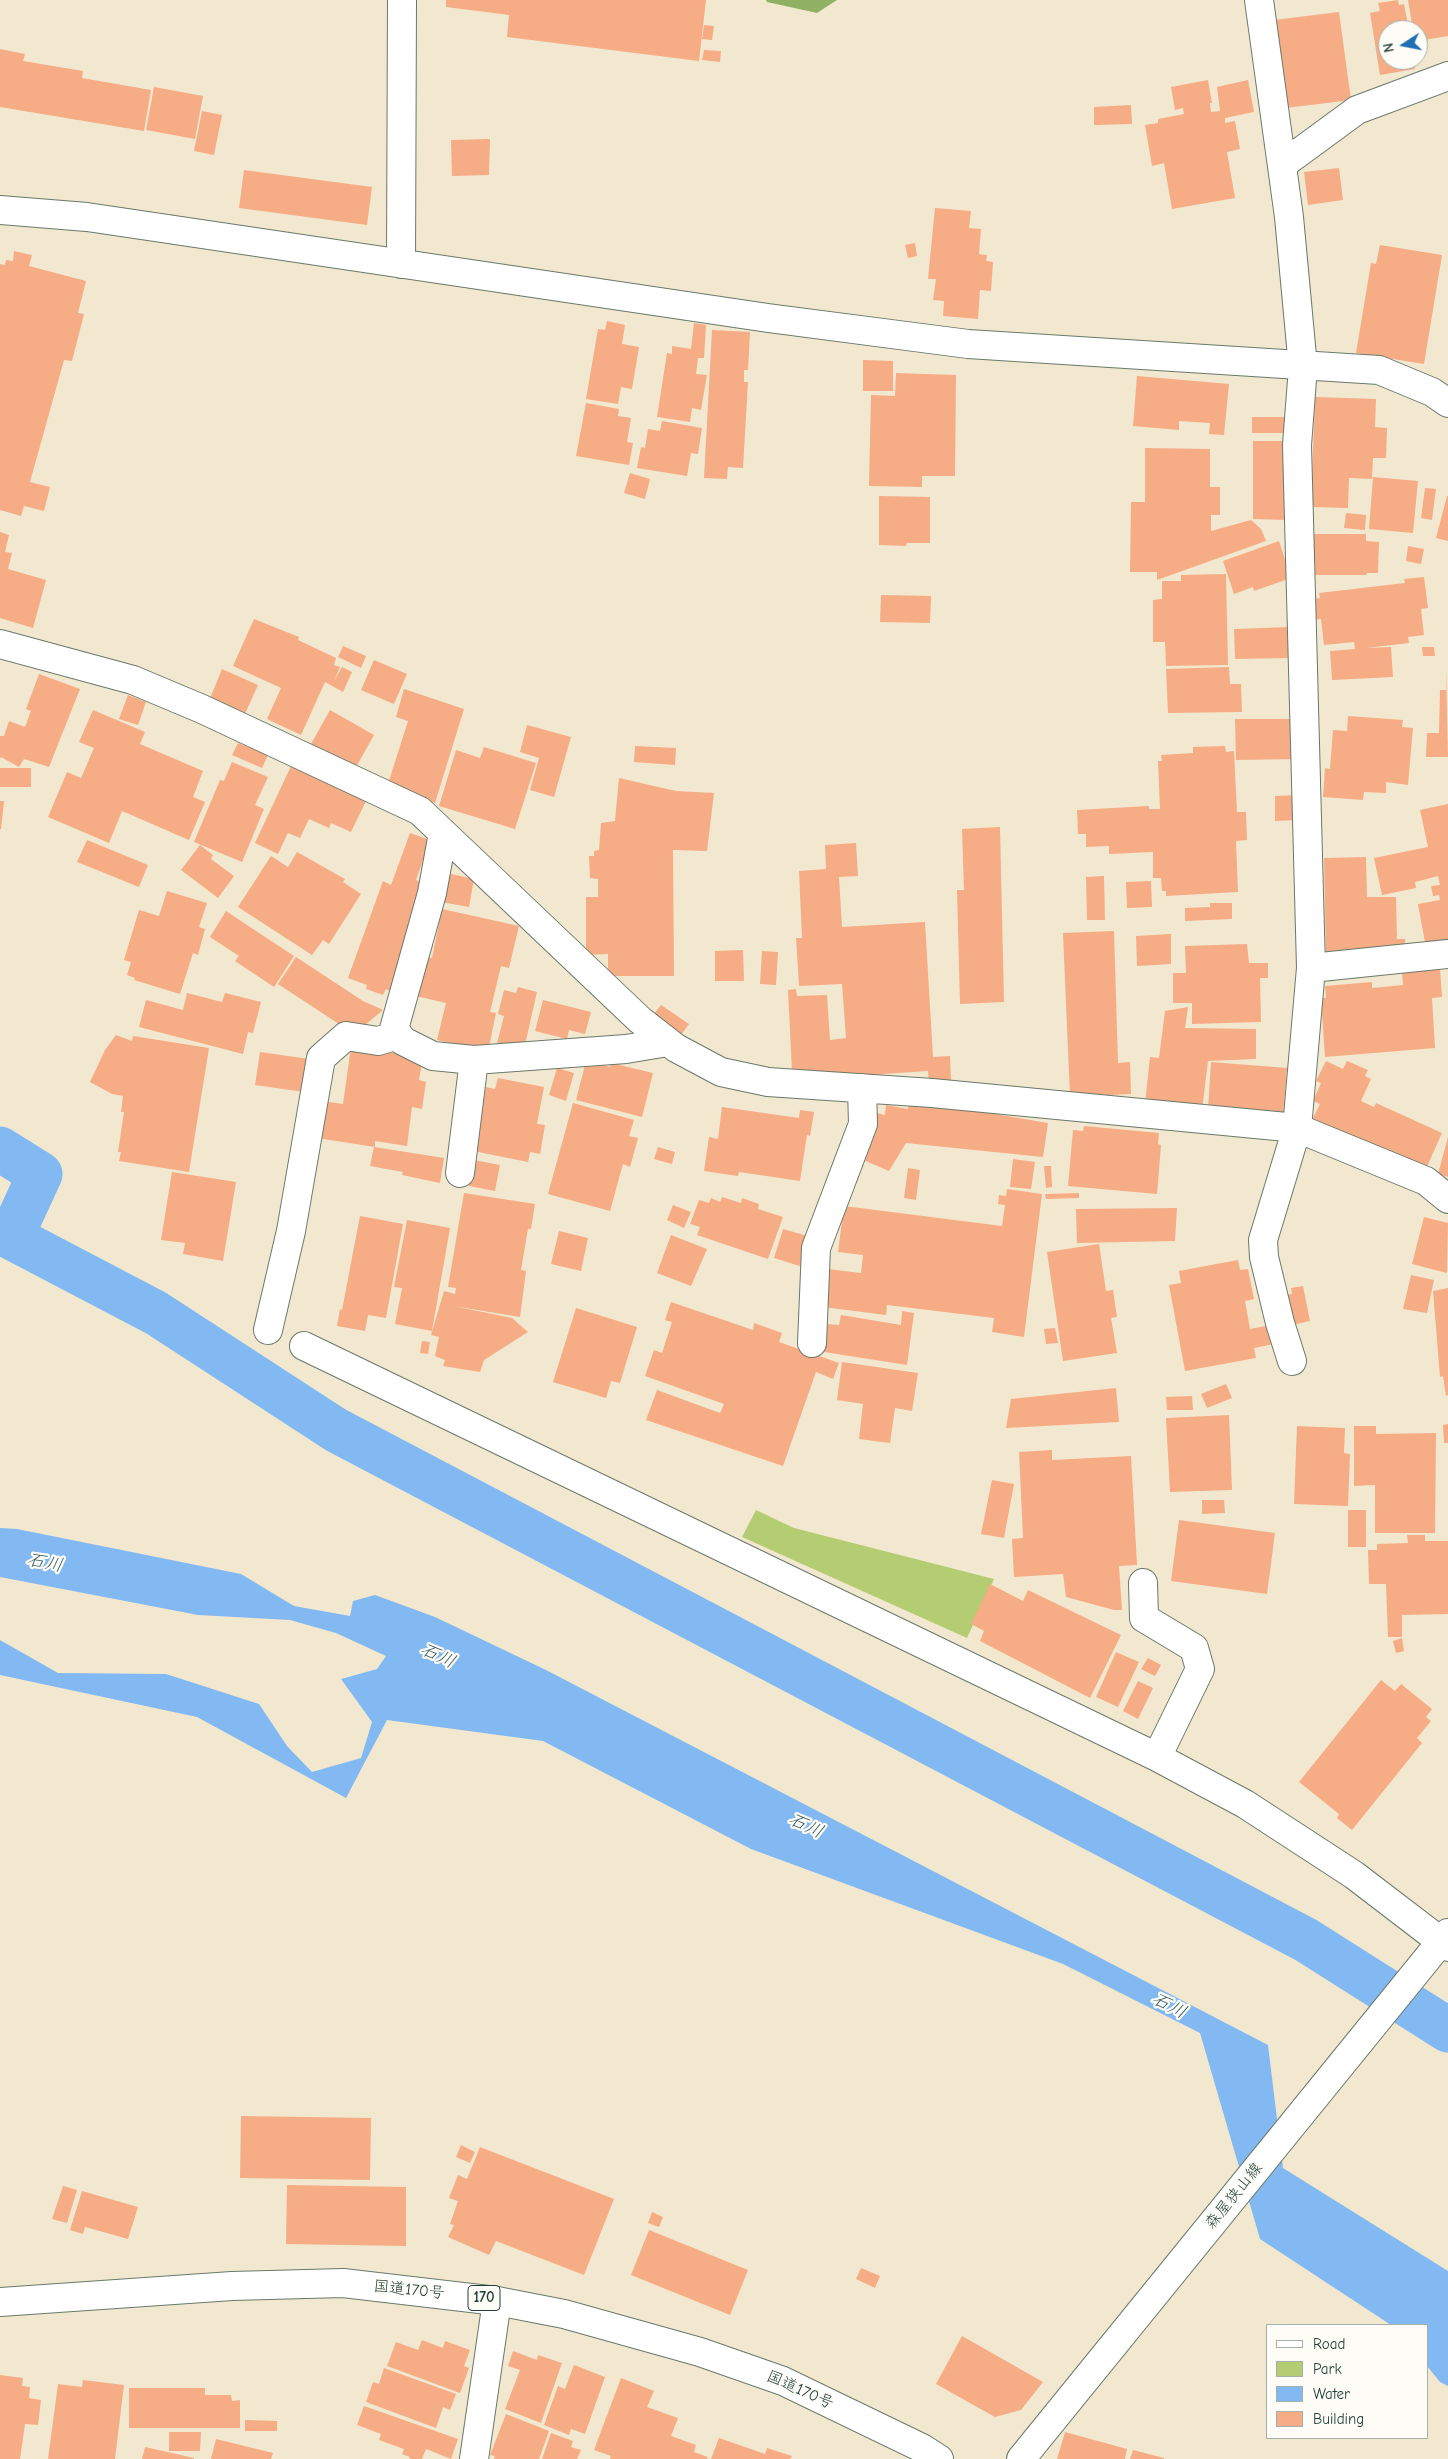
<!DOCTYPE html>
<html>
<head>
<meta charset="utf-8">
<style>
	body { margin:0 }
	#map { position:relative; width:1448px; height:2459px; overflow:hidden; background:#f2e8cf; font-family:"Comic Neue",sans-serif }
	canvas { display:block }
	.legend { position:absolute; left:1266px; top:2324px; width:162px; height:115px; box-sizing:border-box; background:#fdfcf7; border:1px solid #a4b0a9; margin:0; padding:6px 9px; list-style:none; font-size:15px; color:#1f3d34 }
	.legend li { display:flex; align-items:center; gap:10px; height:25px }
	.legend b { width:25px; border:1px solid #a4b0a9 }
	.north { position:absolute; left:1378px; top:20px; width:50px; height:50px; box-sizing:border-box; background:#fdfcf7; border:1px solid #a4b0a9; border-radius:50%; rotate:259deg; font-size:14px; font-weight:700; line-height:20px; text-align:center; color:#1f3d34 }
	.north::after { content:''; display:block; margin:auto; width:18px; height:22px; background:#1f6fb2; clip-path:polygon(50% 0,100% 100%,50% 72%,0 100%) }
</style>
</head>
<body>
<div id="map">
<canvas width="1448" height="2459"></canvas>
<ul class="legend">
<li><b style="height:6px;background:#fff"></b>Road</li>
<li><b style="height:14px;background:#b5cd72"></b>Park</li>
<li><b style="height:14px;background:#83b9f2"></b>Water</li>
<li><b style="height:14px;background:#f6ac85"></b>Building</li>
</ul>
<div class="north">N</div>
</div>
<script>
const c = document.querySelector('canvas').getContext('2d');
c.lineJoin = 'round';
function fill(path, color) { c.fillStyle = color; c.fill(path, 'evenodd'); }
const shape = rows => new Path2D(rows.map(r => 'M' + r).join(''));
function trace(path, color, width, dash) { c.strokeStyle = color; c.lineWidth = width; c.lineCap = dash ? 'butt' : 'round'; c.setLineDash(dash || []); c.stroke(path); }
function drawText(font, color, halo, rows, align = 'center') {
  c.font = font + ' "Comic Neue","Klee One",sans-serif'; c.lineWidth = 4.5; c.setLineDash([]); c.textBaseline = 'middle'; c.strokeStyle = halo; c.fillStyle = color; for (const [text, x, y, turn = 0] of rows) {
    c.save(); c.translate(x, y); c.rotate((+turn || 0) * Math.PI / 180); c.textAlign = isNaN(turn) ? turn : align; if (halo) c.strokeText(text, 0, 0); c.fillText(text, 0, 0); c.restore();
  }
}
const green = shape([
	[756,1510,794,1528,994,1579,967,1638,742,1537]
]);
const forest = shape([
	[766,0,837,0,817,13,767,2]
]);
const water = shape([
	[0,1528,17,1529,241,1574,294,1606,350,1616,353,1601,375,1595,435,1617,546,1670,1268,2045,1283,2168,1448,2271,1448,2386,1440,2382,1427,2366,1427,2325,1391,2325,1260,2239,1200,2033,1063,1964,751,1849,543,1741,387,1720,346,1798,197,1717,0,1675,0,1640,58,1673,166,1674,259,1704,287,1746,312,1772,361,1758,372,1722,341,1679,377,1669,386,1656,336,1633,290,1620,198,1615,0,1577]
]);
const canal = shape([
	[0,1149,40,1174,11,1237,156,1313,336,1430,1306,1940,1448,2030]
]);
const building = shape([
	[446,0,706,0,699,61,507,37,509,15,446,7],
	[1398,0,1399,5,1404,4,1409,30,1388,30,1388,60,1414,60,1415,69,1380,75,1370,13,1380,11,1378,3],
	[1408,0,1448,0,1448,36,1418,41,1418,30,1413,30],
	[1339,12,1351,100,1286,108,1274,20],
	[704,25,714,26,712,40,702,39],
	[0,49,25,54,23,61,83,71,82,78,151,90,144,131,0,107],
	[704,50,721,51,720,62,702,60],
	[1208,80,1212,103,1210,103,1211,112,1220,111,1217,87,1248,80,1254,112,1225,118,1225,123,1235,121,1240,149,1227,152,1235,198,1172,209,1164,163,1152,166,1145,125,1158,123,1158,119,1184,114,1183,108,1175,110,1171,87],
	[154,87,203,96,195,139,146,130],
	[1131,105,1132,124,1094,125,1094,107],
	[202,111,222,115,214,155,194,151],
	[490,139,489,175,452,176,451,140],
	[1339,168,1343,200,1308,205,1304,172],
	[244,170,372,187,367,225,239,208],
	[935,208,971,211,969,228,981,229,979,254,987,255,986,261,993,262,991,291,980,290,978,319,943,316,944,301,933,300,936,279,928,279],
	[915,243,917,256,908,258,905,245],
	[1380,245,1442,255,1424,364,1356,353,1371,263,1376,264],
	[14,251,32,255,29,266,86,281,78,313,84,314,72,361,64,360,30,482,50,487,44,511,24,506,21,516,0,510,0,264,5,265,6,260,13,261],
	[607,321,625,325,622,344,639,347,632,389,621,387,618,404,586,399,598,329,605,330],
	[694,323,706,325,704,358,698,358,696,374,707,375,701,410,692,408,690,422,657,417,667,353,672,354,672,346,691,349],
	[712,330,750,332,748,370,744,370,744,382,748,382,743,468,728,467,727,479,704,478],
	[863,360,893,361,893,391,863,391],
	[896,373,956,375,955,476,922,476,922,487,869,486,871,395,895,396],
	[1137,376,1229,384,1224,435,1209,434,1210,423,1179,421,1179,430,1133,426],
	[1315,397,1376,399,1375,427,1387,428,1386,458,1373,458,1372,479,1349,478,1348,508,1311,507],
	[586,403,619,409,618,416,631,418,627,442,633,443,629,465,576,456],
	[1252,417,1288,417,1288,433,1252,433],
	[662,421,702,428,698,454,691,453,687,476,637,468,641,447,645,448,648,429,660,431],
	[1253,441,1288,441,1288,520,1253,519],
	[1145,448,1210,449,1210,487,1220,487,1220,515,1211,515,1211,531,1251,520,1261,529,1266,541,1157,580,1157,572,1130,572,1131,502,1145,502],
	[630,473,650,479,645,499,624,493],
	[1373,477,1418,481,1413,533,1369,529],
	[1425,488,1436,489,1432,520,1421,518],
	[879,496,930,497,930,543,907,543,906,546,879,545],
	[1447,496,1448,496,1448,541,1436,538],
	[1346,513,1366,515,1365,530,1344,528],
	[0,532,9,535,5,552,12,553,8,569,46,580,33,628,0,618],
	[1311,534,1366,534,1366,541,1379,542,1378,573,1367,573,1366,575,1311,575],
	[1279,541,1291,578,1254,591,1253,587,1234,594,1223,561],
	[1408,546,1424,549,1421,564,1406,561],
	[1226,574,1228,665,1166,666,1165,642,1153,642,1153,600,1162,599,1162,581,1181,581,1181,575],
	[1424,577,1428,608,1421,609,1424,635,1408,637,1409,643,1366,648,1391,647,1393,677,1332,680,1330,651,1355,649,1354,642,1324,645,1321,619,1311,620,1309,600,1320,598,1319,593,1405,583,1404,579],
	[881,595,931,596,930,623,880,622],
	[254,619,299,637,298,640,336,658,334,665,340,667,334,681,342,667,352,672,343,692,325,682,301,735,267,719,281,688,233,666],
	[1290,627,1290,658,1235,659,1234,629],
	[343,646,366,656,361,668,338,657],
	[1422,647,1434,647,1435,656,1423,656],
	[374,660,407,674,394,704,361,690],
	[1229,667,1230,684,1241,684,1242,712,1168,713,1166,669],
	[222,669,258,685,244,716,209,701],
	[1446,669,1448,757,1426,757,1427,733,1439,733,1440,690,1446,690],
	[39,674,80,689,49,767,24,759,19,767,1,757,0,759,0,736,4,736,9,721,25,727,31,711,26,709],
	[404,689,464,709,435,803,387,787,408,721,396,717],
	[128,695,146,702,138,725,119,719],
	[93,710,145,732,140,744,203,771,193,797,205,802,189,840,122,811,109,843,48,817,67,772,81,778,94,748,79,742],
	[330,710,374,735,355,769,311,744],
	[1348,716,1403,720,1402,727,1413,728,1408,785,1386,782,1386,793,1364,792,1363,800,1323,797,1325,768,1330,769,1333,730,1347,731],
	[1235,719,1295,719,1296,759,1236,760],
	[527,725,571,737,554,797,530,790,539,758,520,752],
	[238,743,268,755,262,768,232,755],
	[635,746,676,748,675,765,634,762],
	[1225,746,1226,752,1234,751,1237,812,1246,812,1247,840,1236,841,1238,892,1166,896,1166,891,1162,891,1161,878,1153,878,1153,852,1109,854,1109,846,1086,847,1086,834,1078,834,1077,810,1149,806,1149,809,1160,809,1158,761,1162,761,1161,755,1193,753,1193,747],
	[484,747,536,763,515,829,439,806,456,750,480,758],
	[232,762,268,777,255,805,264,809,242,862,194,842,220,780,224,781],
	[291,766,366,801,351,832,331,823,329,828,309,819,300,838,288,833,278,854,255,843],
	[0,768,31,768,31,787,0,787],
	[619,778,676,791,714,793,707,851,673,850,674,976,608,976,608,954,586,955,586,897,598,897,598,879,590,878,589,856,594,856,594,851,599,850,601,823,615,821],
	[1297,795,1298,820,1275,821,1275,796],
	[0,801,4,801,1,829,0,829],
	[1448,804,1448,942,1426,948,1418,904,1440,900,1439,895,1433,896,1431,886,1440,885,1438,876,1415,882,1416,888,1382,895,1374,858,1428,847,1420,810],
	[1000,827,1004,1002,960,1004,957,890,964,890,962,829],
	[410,833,430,840,416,880,423,883,390,991,386,989,383,995,366,989,367,985,348,978,383,881,391,885],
	[87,840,148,865,139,887,77,862],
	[856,843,858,876,839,877,842,927,925,922,933,1057,950,1056,951,1081,929,1082,928,1071,854,1076,792,1071,788,990,796,989,797,996,827,995,830,1040,846,1038,842,984,799,986,796,938,802,938,799,871,826,869,825,845],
	[200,845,213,855,211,859,234,876,218,898,181,870],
	[297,852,345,879,343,882,361,894,329,944,323,940,312,955,238,907,271,856,288,867],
	[1366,857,1367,897,1396,897,1397,939,1405,939,1406,952,1326,957,1324,858],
	[446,873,474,879,469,907,441,902],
	[1104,876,1105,920,1087,920,1086,877],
	[1151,881,1152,907,1127,908,1126,882],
	[167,891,207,903,199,927,205,929,198,955,193,953,180,994,134,980,135,978,127,975,131,962,124,960,139,910,159,916],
	[1210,903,1232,903,1232,919,1185,921,1185,908,1210,907],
	[442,909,519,926,509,968,501,966,490,1012,496,1013,488,1052,437,1040,446,1003,416,996,425,957,432,958],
	[226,911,294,956,274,987,235,961,239,956,210,937],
	[1114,931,1118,1063,1130,1062,1131,1094,1070,1097,1063,933],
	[1171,934,1171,964,1137,966,1136,936],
	[1247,944,1249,963,1268,963,1268,978,1260,978,1261,1022,1192,1024,1192,1003,1173,1003,1173,973,1186,973,1185,946],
	[743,950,744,981,715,981,715,951],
	[762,951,778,952,776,985,760,984],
	[296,957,363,1001,383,1010,358,1031,345,1028,278,984],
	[1440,968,1442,997,1432,998,1435,1048,1325,1057,1321,998,1326,998,1325,986,1372,982,1372,988,1403,985,1402,970],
	[518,987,537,992,524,1049,497,1043,504,1016,498,1014,504,990,516,993],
	[187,993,222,1002,225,993,261,1002,253,1033,248,1032,243,1054,139,1027,146,1000,183,1010],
	[543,1000,591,1012,585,1034,569,1030,567,1039,535,1031],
	[661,1005,689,1024,681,1035,653,1015],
	[1188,1007,1185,1028,1256,1029,1256,1059,1208,1061,1202,1110,1145,1104,1150,1057,1159,1058,1165,1011],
	[116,1035,132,1041,133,1036,209,1048,189,1172,119,1161,121,1152,118,1152,124,1112,121,1112,123,1096,112,1094,90,1082,105,1050],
	[351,1047,423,1057,419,1080,426,1082,422,1109,412,1107,407,1146,375,1141,375,1147,317,1138,322,1101,343,1104],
	[260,1052,309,1059,304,1092,255,1085],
	[586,1061,610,1067,611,1063,653,1073,642,1117,576,1100],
	[1326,1061,1343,1069,1347,1061,1368,1070,1365,1076,1371,1079,1361,1101,1374,1107,1376,1103,1442,1133,1425,1171,1312,1120,1320,1104,1313,1101,1321,1083,1316,1081],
	[1211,1062,1287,1068,1283,1115,1208,1109],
	[557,1068,574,1073,566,1101,549,1095],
	[498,1078,544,1087,537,1124,545,1125,540,1154,530,1152,528,1162,473,1151,486,1087,495,1089],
	[573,1103,634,1120,629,1136,638,1138,630,1167,623,1164,610,1211,548,1194],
	[909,1103,972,1110,1048,1123,1043,1157,906,1143,889,1171,861,1159,876,1113,885,1115,886,1105,908,1109],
	[722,1107,799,1118,800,1110,814,1112,810,1136,807,1135,800,1181,739,1172,738,1176,704,1171,709,1137,718,1139],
	[1084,1126,1159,1133,1158,1144,1161,1145,1157,1194,1068,1186,1073,1130,1083,1131],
	[1448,1137,1448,1177,1438,1174],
	[374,1147,444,1158,440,1183,402,1175,403,1172,370,1166],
	[658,1147,675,1152,672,1164,654,1159],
	[1013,1159,1035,1162,1031,1189,1010,1187],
	[474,1160,500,1165,495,1191,469,1186],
	[1044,1166,1051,1166,1052,1187,1046,1188],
	[908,1168,920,1170,916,1200,904,1198],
	[172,1172,236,1182,223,1261,183,1254,185,1243,161,1240],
	[1007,1189,1042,1194,1024,1337,992,1332,994,1318,887,1305,886,1315,823,1307,828,1269,861,1273,863,1255,838,1252,844,1206,1002,1226,1005,1205,998,1204,999,1195,1006,1196],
	[464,1193,535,1204,531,1229,528,1229,521,1270,526,1271,520,1317,453,1306,512,1318,528,1332,484,1360,480,1372,443,1366,445,1360,435,1356,439,1337,431,1335,444,1291,455,1294,456,1288,448,1287],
	[1079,1193,1079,1198,1046,1199,1045,1194],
	[722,1197,741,1203,742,1198,759,1204,758,1209,783,1217,768,1259,697,1235,700,1227,690,1224,699,1200,709,1203,711,1198,720,1202],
	[673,1205,691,1212,684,1228,667,1220],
	[1177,1208,1175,1241,1077,1243,1076,1209],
	[360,1216,403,1224,386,1318,368,1315,365,1331,337,1326,340,1309,342,1310],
	[1424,1217,1448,1223,1447,1273,1412,1264],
	[407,1220,450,1228,432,1331,395,1324,402,1288,394,1287],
	[783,1229,811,1237,803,1267,774,1258],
	[559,1231,588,1238,581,1271,551,1264],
	[671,1235,707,1249,691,1286,657,1273],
	[1099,1244,1106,1291,1113,1290,1117,1317,1111,1318,1117,1353,1063,1361,1047,1252],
	[1238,1260,1240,1270,1248,1269,1254,1299,1245,1301,1250,1329,1271,1325,1274,1344,1254,1348,1256,1358,1185,1371,1169,1285,1181,1283,1179,1271],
	[1411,1275,1434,1280,1427,1313,1403,1309],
	[1303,1286,1310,1321,1292,1325,1286,1295,1292,1294,1291,1288],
	[1448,1288,1448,1395,1446,1396,1443,1376,1440,1377,1433,1291],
	[671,1302,753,1330,754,1323,782,1333,779,1342,839,1363,833,1379,816,1372,783,1466,646,1420,657,1390,720,1413,724,1404,645,1376,654,1350,662,1353,672,1322,665,1320],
	[576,1308,637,1327,620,1383,611,1381,606,1398,553,1382],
	[902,1311,914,1313,907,1365,824,1352,828,1324,839,1325,841,1315,901,1325],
	[1055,1328,1058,1343,1046,1344,1044,1329],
	[422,1341,430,1342,428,1354,420,1353],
	[842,1362,918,1373,912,1411,895,1408,890,1443,859,1439,863,1404,837,1400],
	[1226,1384,1232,1398,1207,1408,1201,1394],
	[1116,1388,1119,1422,1006,1428,1011,1399],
	[1192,1396,1193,1410,1167,1410,1166,1397],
	[1229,1415,1232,1490,1170,1492,1166,1418],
	[1448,1424,1448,1443,1444,1443,1443,1425],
	[1297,1426,1345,1428,1344,1453,1350,1454,1348,1506,1294,1504],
	[1354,1426,1376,1426,1376,1434,1436,1433,1435,1533,1375,1533,1375,1485,1354,1486],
	[1052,1450,1052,1460,1131,1456,1137,1565,1119,1566,1122,1610,1114,1610,1066,1597,1063,1574,1014,1577,1012,1539,1023,1538,1019,1452],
	[992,1480,1014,1484,1004,1538,981,1534],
	[1202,1500,1224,1500,1225,1513,1202,1514],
	[1348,1510,1366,1510,1366,1547,1348,1547],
	[1179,1520,1275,1533,1267,1594,1171,1581],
	[1407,1535,1425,1535,1425,1541,1448,1541,1448,1614,1402,1615,1402,1637,1388,1637,1386,1584,1369,1584,1368,1550,1377,1550,1377,1544,1408,1543],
	[990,1584,1023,1601,1028,1590,1121,1635,1090,1698,980,1641,984,1631,971,1624],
	[1402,1638,1404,1651,1396,1653,1393,1641],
	[1116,1652,1139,1662,1118,1707,1096,1697],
	[1148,1658,1161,1665,1155,1676,1141,1669],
	[1381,1680,1395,1691,1401,1684,1432,1709,1426,1717,1431,1721,1417,1738,1422,1743,1352,1830,1337,1818,1339,1814,1299,1782],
	[1138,1681,1153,1688,1138,1719,1123,1711],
	[241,2116,371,2118,370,2180,240,2178],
	[461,2145,475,2152,470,2163,456,2157],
	[480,2147,614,2199,584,2275,496,2241,489,2255,448,2237,454,2225,450,2224,458,2201,449,2198,458,2175,467,2179],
	[287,2185,406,2187,406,2246,286,2244],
	[63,2186,77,2190,67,2223,52,2219],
	[82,2191,138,2207,128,2239,85,2227,83,2234,70,2230],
	[652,2212,663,2217,659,2227,648,2223],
	[649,2230,748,2270,730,2315,631,2275],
	[861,2268,880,2276,875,2288,856,2279],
	[962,2336,1043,2382,1021,2410,995,2417,936,2384],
	[422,2340,443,2348,445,2341,470,2350,464,2366,469,2368,460,2393,387,2366,396,2342,418,2350],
	[513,2351,537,2360,538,2355,562,2363,541,2423,505,2409,520,2370,508,2366],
	[574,2365,605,2377,585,2434,571,2429,569,2435,544,2425,558,2386,565,2389],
	[384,2368,456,2394,450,2410,443,2407,436,2428,366,2402,373,2382,379,2384],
	[0,2375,23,2378,22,2386,30,2387,29,2398,41,2400,38,2425,25,2424,20,2459,0,2459],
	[621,2378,654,2391,647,2407,678,2418,671,2436,696,2445,694,2452,708,2457,707,2459,610,2459,611,2456,594,2450],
	[83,2380,124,2385,115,2459,48,2459,58,2384,82,2387],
	[129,2388,205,2388,205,2395,231,2395,232,2401,240,2400,240,2428,129,2428],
	[364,2406,458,2439,451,2459,426,2449,422,2459,409,2459,410,2457,402,2454,404,2449,379,2440,381,2434,357,2425],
	[506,2414,549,2431,539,2459,494,2459,495,2456,490,2455],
	[245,2420,277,2421,277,2431,245,2431],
	[169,2432,201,2432,200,2451,169,2451],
	[1065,2432,1127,2449,1125,2459,1057,2459],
	[551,2433,573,2441,571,2447,581,2450,577,2459,542,2459],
	[719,2438,765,2454,767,2448,792,2456,790,2459,711,2459],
	[216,2439,273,2453,271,2459,211,2459],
	[145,2447,194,2458,194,2459,142,2459],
	[1133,2450,1164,2458,1164,2459,1130,2459]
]);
const minor = shape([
	[1259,0,1289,217,1303,367,1297,445,1311,968,1297,1128,1263,1240,1264,1257,1280,1323,1292,1361],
	[1282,165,1357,110,1448,76],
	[0,210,87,217,768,318,968,344,1379,370,1432,392,1448,403],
	[401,264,402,0],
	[0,644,133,680,202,709,420,811,640,1020,676,1048,721,1072,768,1082,932,1093,1297,1128,1426,1181,1448,1199],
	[443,833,432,893,394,1029,403,1041,433,1056,474,1060,626,1049,668,1042],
	[1311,968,1448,954],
	[460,1173,474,1060],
	[268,1330,291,1231,321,1058,346,1036,378,1041,398,1035],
	[812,1343,816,1248,863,1124,862,1088],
	[304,1346,1157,1757,1245,1804,1354,1875,1448,1947],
	[1143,1583,1144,1618,1194,1648,1200,1669,1157,1757],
	[474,2459,497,2301]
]);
const secondary = shape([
	[1021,2459,1448,1933]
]);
const trunk = shape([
	[0,2302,232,2286,343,2283,497,2301,564,2314,700,2352,783,2381,922,2448,939,2459]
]);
const shields = [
	[484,2298,32]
];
const shieldNames = [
	["170",484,2298]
];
const streetNames = [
	["森屋狭山線",1234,2196,-51],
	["国道170号",409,2290,6],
	["国道170号",800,2390,24]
];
const waterNames = [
	["石川",45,1563,11],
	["石川",438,1656,25],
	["石川",806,1826,25],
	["石川",1169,2006,27]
];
fill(green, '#b5cd72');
fill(forest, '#90b064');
fill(water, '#83b9f2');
trace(canal, '#83b9f2', 45);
fill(building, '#f6ac85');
trace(minor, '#69796a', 30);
trace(secondary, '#69796a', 30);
trace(trunk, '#69796a', 30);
trace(minor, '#fff', 28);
trace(secondary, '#fff', 28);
trace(trunk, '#fff', 28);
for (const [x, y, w] of shields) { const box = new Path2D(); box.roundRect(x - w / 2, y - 12.5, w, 25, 4); c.fillStyle = '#fdfcf7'; c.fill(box); trace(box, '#1f3d34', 1); }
drawText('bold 15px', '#1f3d34', null, shieldNames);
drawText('16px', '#1f3d34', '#fdfcf7', streetNames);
drawText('italic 18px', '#385c64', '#fdfcf7', waterNames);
</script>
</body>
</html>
